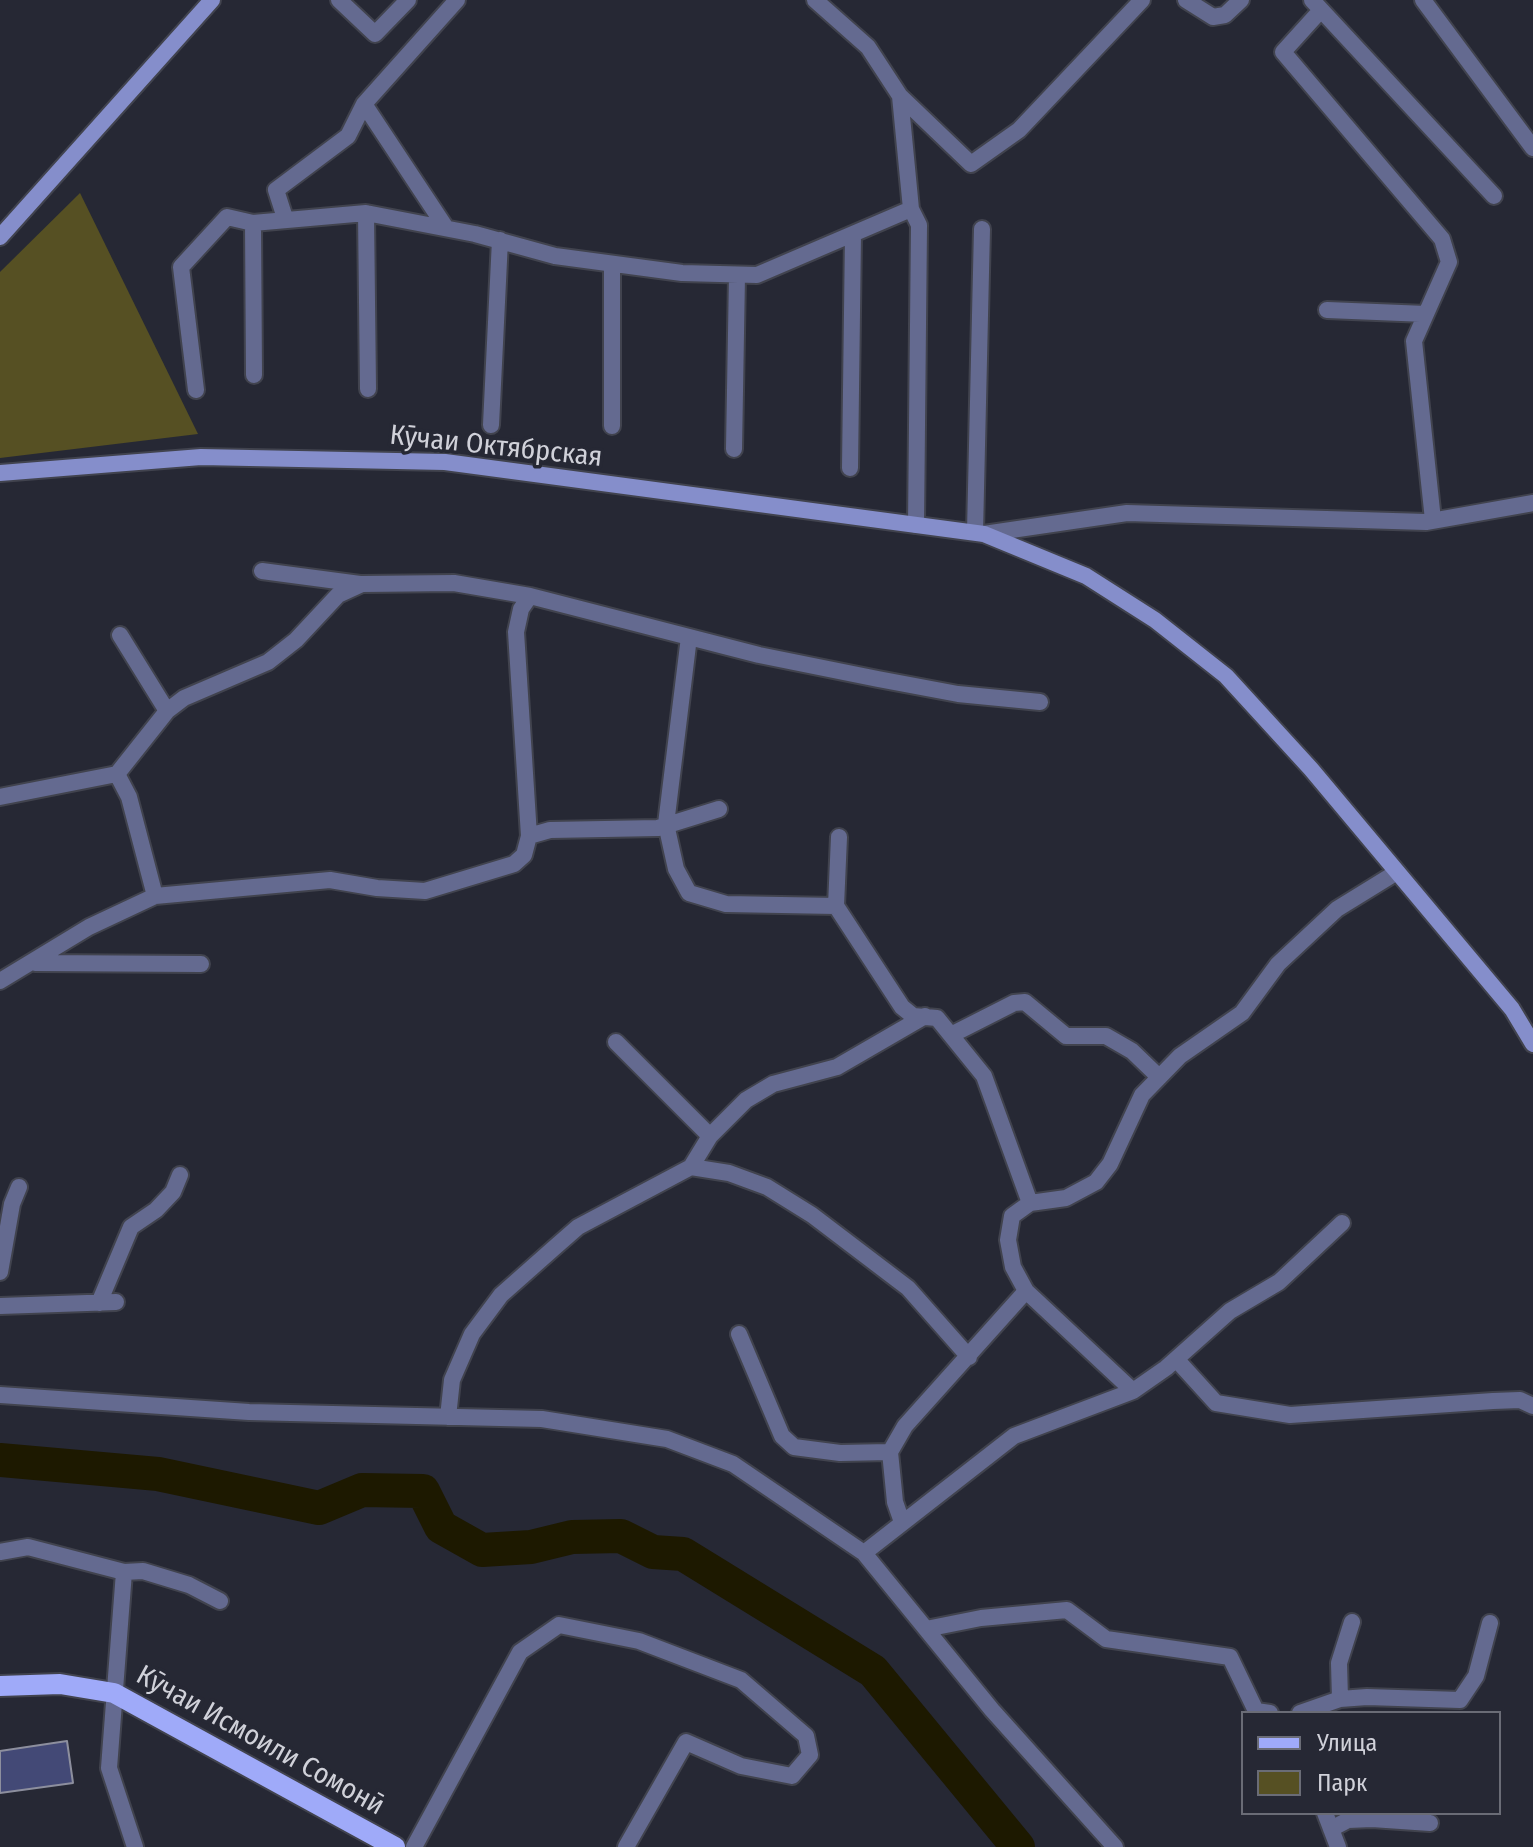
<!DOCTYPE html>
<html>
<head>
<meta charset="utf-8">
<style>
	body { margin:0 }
	#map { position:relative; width:1533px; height:1847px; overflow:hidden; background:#262834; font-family:"Fira Sans Condensed",sans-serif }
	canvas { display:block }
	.legend { position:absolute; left:1241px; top:1711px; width:260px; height:104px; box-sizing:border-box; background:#262834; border:2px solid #6a6c76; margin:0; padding:10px 14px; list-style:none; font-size:24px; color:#d0d1d9 }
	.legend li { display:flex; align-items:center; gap:16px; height:40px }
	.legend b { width:40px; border:2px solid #6a6c76 }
</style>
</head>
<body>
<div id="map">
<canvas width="1533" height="1847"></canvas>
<ul class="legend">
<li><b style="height:10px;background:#9faaf9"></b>Улица</li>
<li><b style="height:22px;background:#565023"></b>Парк</li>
</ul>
</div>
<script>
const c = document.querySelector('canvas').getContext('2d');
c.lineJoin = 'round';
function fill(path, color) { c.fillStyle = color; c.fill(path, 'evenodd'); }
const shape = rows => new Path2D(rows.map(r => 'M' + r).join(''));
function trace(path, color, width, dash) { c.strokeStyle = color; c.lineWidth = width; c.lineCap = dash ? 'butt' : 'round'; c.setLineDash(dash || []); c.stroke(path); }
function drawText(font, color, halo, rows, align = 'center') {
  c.font = font + ' "Fira Sans Condensed",sans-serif'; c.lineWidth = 7; c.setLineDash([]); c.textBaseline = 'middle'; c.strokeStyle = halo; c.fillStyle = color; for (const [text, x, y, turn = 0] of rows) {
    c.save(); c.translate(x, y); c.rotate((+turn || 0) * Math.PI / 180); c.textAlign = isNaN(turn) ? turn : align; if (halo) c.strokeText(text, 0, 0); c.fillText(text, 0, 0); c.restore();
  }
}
const green = shape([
	[80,193,198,434,0,458,0,272]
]);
const river = shape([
	[0,1460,158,1474,319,1508,362,1490,423,1491,441,1527,482,1550,531,1547,572,1537,621,1536,653,1552,683,1554,873,1671,1018,1847]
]);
const building = shape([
	[67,1741,73,1783,0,1793,0,1751,67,1741]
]);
const minor = shape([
	[339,0,375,34,408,0],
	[815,0,868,47,900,96,911,209],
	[1186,0,1213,17,1225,15,1241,0],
	[1312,0,1494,196],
	[1423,0,1533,148],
	[1321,10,1283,52,1442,239,1449,262,1414,341,1433,520],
	[900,96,971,164,1019,130,1142,0],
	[364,104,446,228],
	[366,213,368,389],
	[285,218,276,190,348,136,364,104,457,0],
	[253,223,254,375],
	[612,264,612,426],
	[1327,310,1426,314],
	[196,390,181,267,227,217,253,223,366,213,475,234,555,256,682,273,757,275,911,209,919,225,916,525],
	[491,425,500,240],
	[734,449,737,275],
	[850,468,853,234],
	[975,532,982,229],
	[984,534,1127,513,1426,522,1533,503],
	[262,571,360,584],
	[120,635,167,711],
	[689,637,666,824,676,869,689,893,726,904,836,906,902,1007,913,1016,937,1018,984,1076,1030,1203],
	[117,774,129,797,155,896],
	[0,797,117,774,167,711,184,698,268,662,296,640,338,595,362,584,454,583,530,596,759,655,878,679,958,694,1040,702],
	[529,836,516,632,521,609,530,596],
	[836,906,839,837],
	[35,963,201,964],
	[0,981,89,927,155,896,330,880,377,888,425,891,514,864,524,855,529,836,550,830,658,828,719,809],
	[951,1035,1014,1003,1025,1002,1066,1036,1106,1036,1132,1051,1159,1077],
	[616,1042,710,1136],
	[691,1167,729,1173,767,1187,812,1215,908,1288,969,1357],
	[0,1272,12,1204,19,1187],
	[99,1303,131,1227,156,1210,173,1192,180,1175],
	[0,1306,116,1302],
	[739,1334,782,1436,794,1447,840,1453,890,1452],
	[1176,1359,1216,1403,1290,1415,1493,1401,1520,1400,1533,1406],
	[1133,1391,1026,1291,1013,1267,1008,1240,1012,1216,1030,1203,1066,1198,1096,1182,1110,1164,1142,1095,1180,1056,1242,1013,1278,964,1337,909,1397,872],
	[0,1395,249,1412,542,1419,667,1439,733,1464,864,1553,992,1710,1115,1847],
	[448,1417,452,1380,472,1334,501,1295,554,1248,578,1227,691,1167,710,1136,746,1100,773,1084,837,1067,925,1016],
	[902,1522,895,1502,890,1452,905,1426,1026,1291],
	[0,1552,28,1547,124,1572],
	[864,1553,1014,1436,1133,1391,1166,1368,1230,1311,1279,1282,1342,1223],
	[926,1629,981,1618,1067,1610,1106,1639,1230,1657,1256,1711,1270,1713],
	[1340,1699,1339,1663,1352,1622],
	[1300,1713,1340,1699,1367,1697,1460,1700,1476,1676,1490,1623],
	[1325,1813,1338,1847],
	[1331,1829,1348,1820,1372,1819,1430,1823],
	[135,1847,109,1768,124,1572,143,1571,189,1585,220,1601],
	[414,1847,520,1652,559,1625,639,1641,741,1680,806,1736,810,1755,792,1776,741,1766,686,1742,626,1847]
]);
const secondary = shape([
	[0,237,212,0],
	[0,473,201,457,445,462,984,534,1086,576,1155,620,1226,676,1311,769,1512,1009,1533,1044]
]);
const primary = shape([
	[0,1686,60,1684,114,1693,395,1847]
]);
const streetNames = [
	["Кӯчаи Октябрская",496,447,6],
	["Кӯчаи Исмоили Сомонӣ",260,1741,29]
];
fill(green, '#565023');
trace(river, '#1d1900', 34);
fill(building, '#434976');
trace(building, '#8d8f9e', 2);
trace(minor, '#41434e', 20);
trace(secondary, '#41434e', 20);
trace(primary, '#41434e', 24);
trace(minor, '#646a90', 16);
trace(secondary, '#858ecb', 16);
trace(primary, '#9faaf9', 20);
drawText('28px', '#d0d1d9', '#262834', streetNames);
</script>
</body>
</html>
